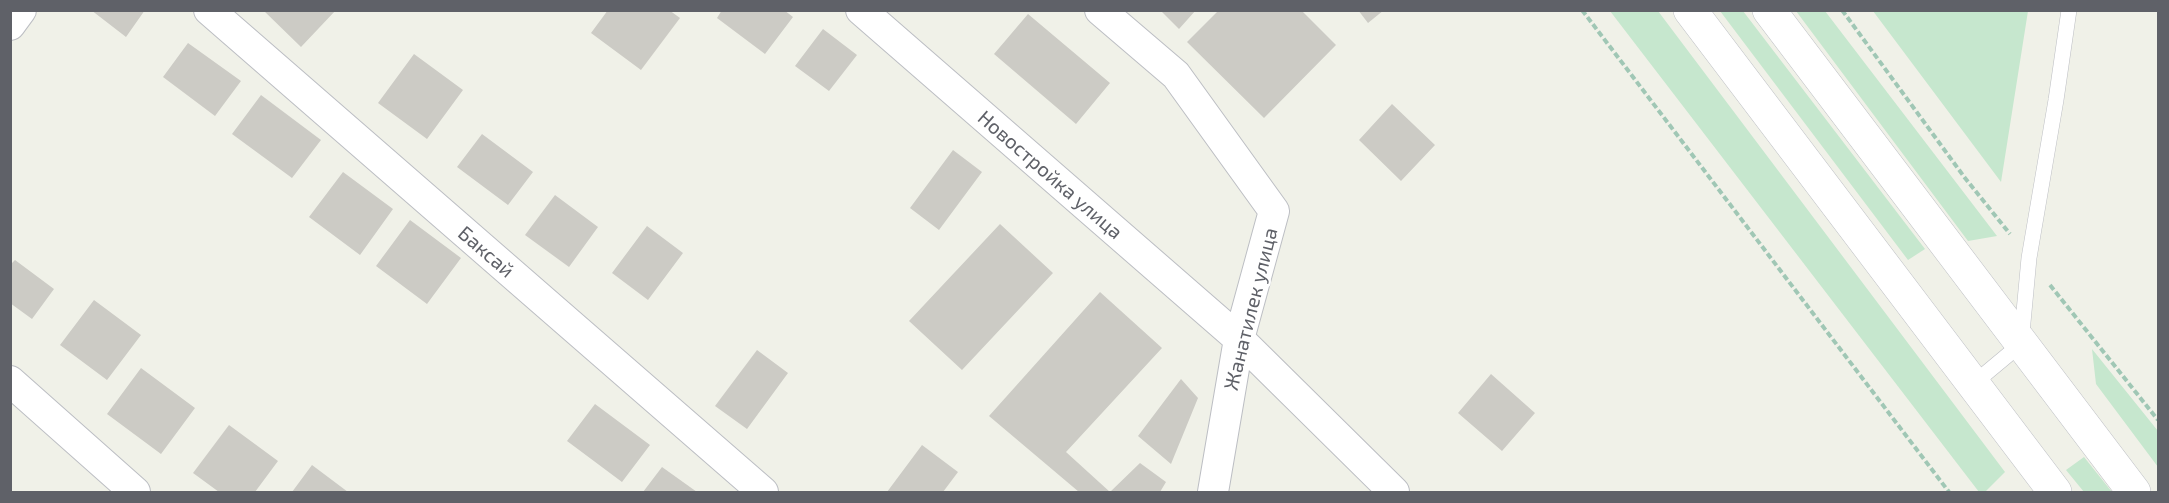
<!DOCTYPE html>
<html>
<head>
<meta charset="utf-8">
<style>
	body { margin:0 }
	#map { position:relative; width:2169px; height:503px; overflow:hidden; background:#f0f1e8; font-family:"Exo 2",sans-serif }
	canvas { display:block }
	.frame { position:absolute; inset:0; border:12px solid #5f6168; pointer-events:none }
</style>
</head>
<body>
<div id="map">
<canvas width="2169" height="503"></canvas>
<div class="frame"></div>
</div>
<script>
const c = document.querySelector('canvas').getContext('2d');
c.lineJoin = 'round';
function fill(path, color) { c.fillStyle = color; c.fill(path, 'evenodd'); }
const shape = rows => new Path2D(rows.map(r => 'M' + r).join(''));
function trace(path, color, width, dash) { c.strokeStyle = color; c.lineWidth = width; c.lineCap = dash ? 'butt' : 'round'; c.setLineDash(dash || []); c.stroke(path); }
function drawText(font, color, halo, rows, align = 'center') {
  c.font = font + ' "Exo 2",sans-serif'; c.lineWidth = 4.5; c.setLineDash([]); c.textBaseline = 'middle'; c.strokeStyle = halo; c.fillStyle = color; for (const [text, x, y, turn = 0] of rows) {
    c.save(); c.translate(x, y); c.rotate((+turn || 0) * Math.PI / 180); c.textAlign = isNaN(turn) ? turn : align; if (halo) c.strokeText(text, 0, 0); c.fillText(text, 0, 0); c.restore();
  }
}
const green = shape([
	[1610,11,1658,11,2005,472,1985,492,1979,492],
	[1720,11,1743,11,1925,249,1908,260],
	[1796,11,1825,11,1997,236,1968,241],
	[1873,11,2028,11,2001,182],
	[2092,349,2158,431,2158,467,2096,384],
	[2084,457,2112,492,2084,492,2066,470]
]);
const building = shape([
	[91,10,145,10,126,37],
	[263,10,336,10,301,47],
	[608,10,669,10,680,18,641,70,591,33],
	[722,10,784,10,793,17,765,54,717,18],
	[1160,10,1196,10,1179,29],
	[1219,10,1301,10,1336,45,1264,118,1187,42],
	[1358,10,1384,10,1368,23],
	[1028,14,1110,83,1076,124,994,54],
	[823,29,857,55,829,91,795,66],
	[188,43,241,81,215,116,163,77],
	[414,54,463,90,427,139,378,103],
	[261,95,321,140,292,178,232,134],
	[1392,104,1435,145,1401,181,1359,140],
	[482,134,533,172,508,205,457,167],
	[953,150,982,172,939,230,910,208],
	[343,172,393,209,360,255,309,217],
	[555,195,598,227,569,267,525,235],
	[410,220,461,258,427,304,376,266],
	[1000,224,1053,273,962,370,909,321],
	[647,226,683,253,648,300,612,273],
	[15,260,54,289,32,319,10,303,10,265],
	[1100,292,1162,348,1066,452,1110,492,1140,463,1166,482,1160,492,1079,492,989,416],
	[94,300,141,335,107,380,60,345],
	[757,350,788,373,747,429,715,406],
	[141,368,195,408,161,454,107,414],
	[1491,374,1535,413,1502,451,1458,413],
	[1181,379,1198,398,1171,464,1138,436],
	[595,404,650,445,622,482,567,441],
	[229,425,278,461,255,492,219,492,193,473],
	[922,445,958,472,943,492,887,492],
	[312,465,348,492,292,492],
	[662,467,697,492,643,492]
]);
const path = shape([
	[1582,10,1949,492],
	[1842,10,1965,178,2010,234],
	[2050,285,2158,420]
]);
const service = shape([
	[1973,384,2021,344,2029,258,2056,100,2069,10]
]);
const minor = shape([
	[209,10,763,492],
	[861,10,1239,339,1394,492],
	[1100,10,1176,75,1274,211,1239,339,1213,492],
	[10,25,21,10],
	[10,381,135,492]
]);
const tertiary = shape([
	[1690,10,2055,492],
	[1769,10,2134,492]
]);
const streetNames = [
	["Новостройка улица",1050,175,41],
	["Баксай",486,252,41],
	["Жанатилек улица",1251,309,-76]
];
fill(green, '#c6e7ce');
fill(building, '#cccbc5');
trace(service, '#bcbec3', 16);
trace(minor, '#bcbec3', 32);
trace(tertiary, '#bcbec3', 34);
trace(path, '#a0c7b5', 4, [6, 3]);
trace(service, '#fff', 15);
trace(minor, '#fff', 30);
trace(tertiary, '#fff', 33);
drawText('20px', '#5f6168', '#fff', streetNames);
</script>
</body>
</html>
